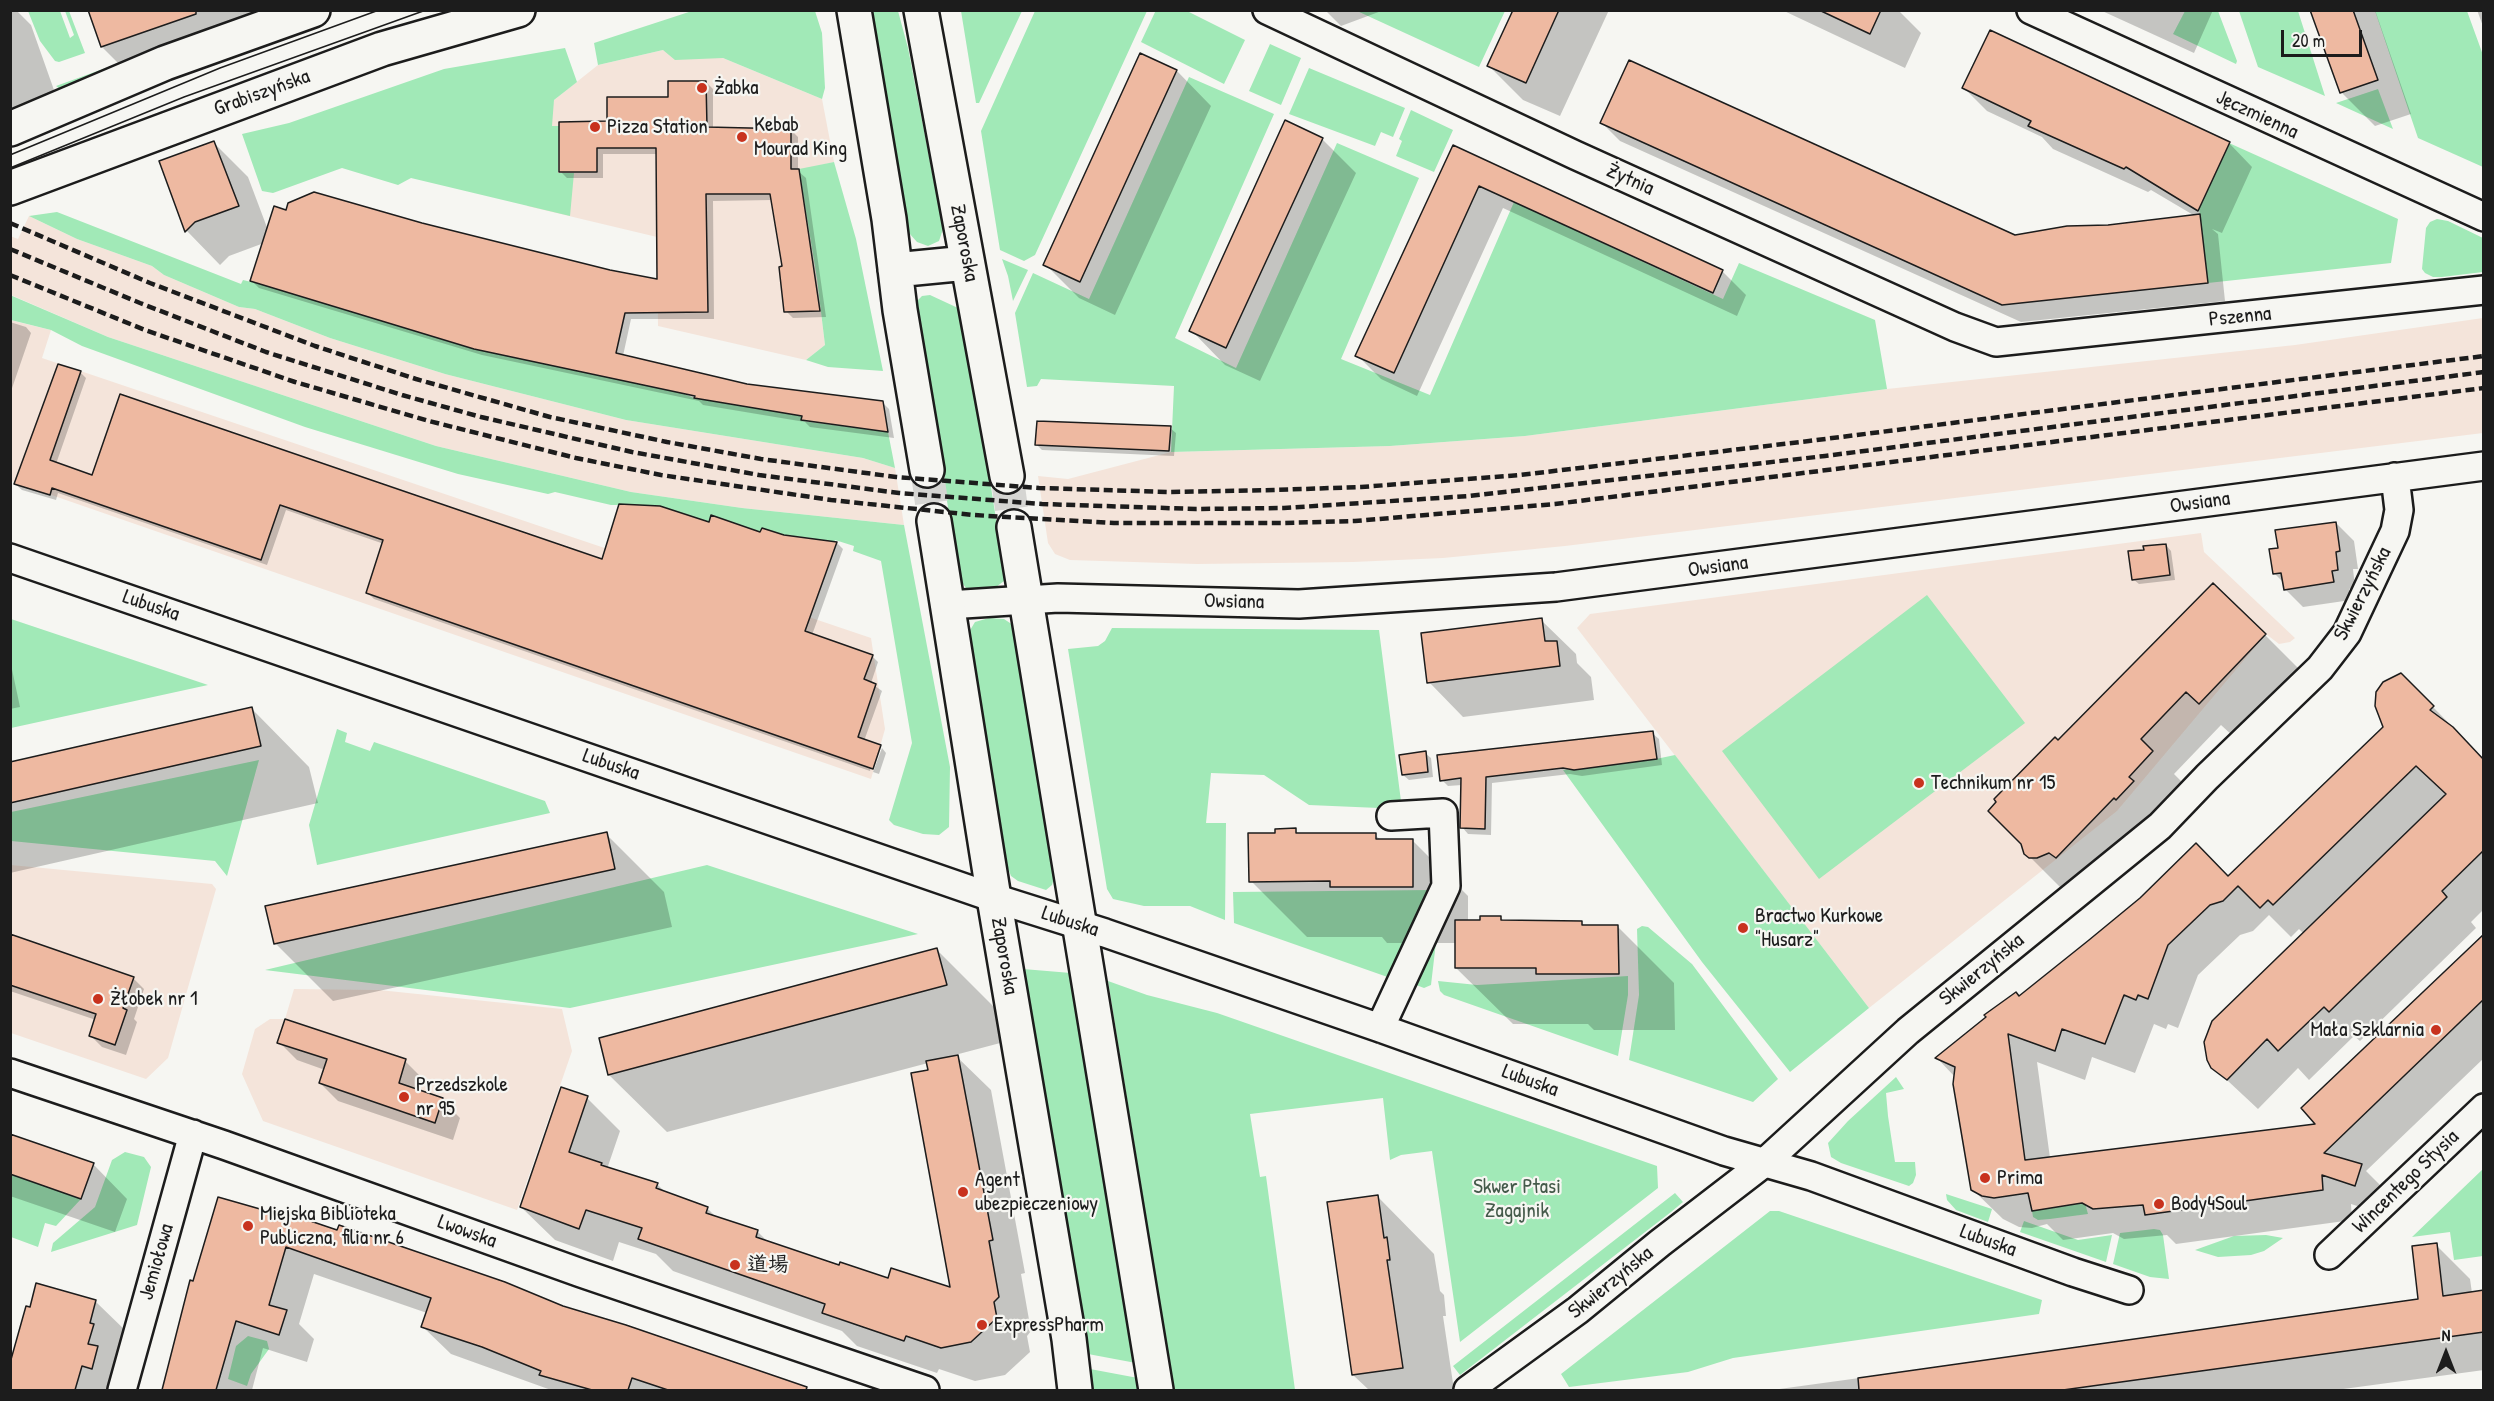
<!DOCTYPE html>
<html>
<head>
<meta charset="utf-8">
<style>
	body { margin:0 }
	#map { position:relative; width:2494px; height:1401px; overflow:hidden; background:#f6f6f2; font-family:"Patrick Hand",sans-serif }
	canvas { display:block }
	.frame { position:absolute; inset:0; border:12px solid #1c1c1c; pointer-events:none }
	.north { position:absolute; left:2416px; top:1323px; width:60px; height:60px; -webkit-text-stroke:4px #f6f6f2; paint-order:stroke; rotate:0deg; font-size:16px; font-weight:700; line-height:24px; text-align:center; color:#1c1c1c }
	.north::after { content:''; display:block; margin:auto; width:21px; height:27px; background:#1c1c1c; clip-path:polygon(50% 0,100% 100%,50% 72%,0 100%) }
	.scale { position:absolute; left:2281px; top:30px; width:81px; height:27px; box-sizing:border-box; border:3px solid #1c1c1c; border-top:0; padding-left:8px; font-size:18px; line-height:21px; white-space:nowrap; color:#1c1c1c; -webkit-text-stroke:4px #f6f6f2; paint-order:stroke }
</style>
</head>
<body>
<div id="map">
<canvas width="2494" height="1401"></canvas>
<div class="frame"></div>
<div class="north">N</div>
<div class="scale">20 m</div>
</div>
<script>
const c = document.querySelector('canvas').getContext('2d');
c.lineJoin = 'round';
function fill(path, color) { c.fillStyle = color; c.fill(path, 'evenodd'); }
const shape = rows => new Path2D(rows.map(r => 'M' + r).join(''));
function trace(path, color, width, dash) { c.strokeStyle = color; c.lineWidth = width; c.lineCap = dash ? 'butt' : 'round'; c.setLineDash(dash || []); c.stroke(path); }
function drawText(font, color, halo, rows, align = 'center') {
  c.font = font + ' "Patrick Hand","LXGW WenKai TC",sans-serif'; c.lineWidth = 4.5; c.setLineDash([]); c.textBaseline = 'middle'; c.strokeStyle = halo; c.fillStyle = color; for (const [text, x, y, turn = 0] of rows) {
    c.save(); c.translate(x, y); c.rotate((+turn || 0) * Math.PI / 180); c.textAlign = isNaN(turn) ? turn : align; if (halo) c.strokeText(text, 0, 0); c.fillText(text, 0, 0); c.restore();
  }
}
const built = shape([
	[663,50,723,58,822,99,834,162,799,170,817,279,825,345,806,360,658,326,657,237,527,206,554,100,598,65],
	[29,216,77,239,152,266,164,275,239,307,255,309,330,338,445,374,626,420,863,458,895,468,904,525,742,508,631,492,436,446,108,337,11,295,10,236,18,239],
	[2483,318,2483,433,1565,546,1443,558,1353,562,1197,564,1070,560,1055,554,1048,543,1038,476,1068,479,1171,452,1390,446,1525,436,1887,389,2295,345],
	[10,320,51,330,42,358,871,638,885,729,871,779,11,481],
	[2201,533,2204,552,2295,638,2290,642,2279,644,2266,634,2117,811,1869,1008,1577,628,1590,614],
	[11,865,212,884,216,889,168,1058,146,1079,11,1033],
	[294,989,379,990,562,1009,572,1051,517,1210,263,1121,242,1074,255,1029,270,1019,285,1019]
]);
const green = shape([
	[695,10,815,11,822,33,825,88,822,99,723,58,675,60,663,50,598,65,594,43],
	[1156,10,1187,11,1245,40,1224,84,1141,42],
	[28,11,60,11,70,38,74,35,65,11,69,11,85,53,59,62,55,61,40,41],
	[872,11,898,11,908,48,943,229,939,241,928,246,917,242,909,233],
	[961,11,1022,11,979,103,976,103],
	[1035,11,1147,11,1035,255,1024,261,1000,250,981,131],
	[1357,11,1505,11,1479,67],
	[2185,11,2218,11,2237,61,2236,64,2173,34],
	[2239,11,2298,11,2325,96,2258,67],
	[2375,11,2467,11,2483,55,2483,167,2418,138],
	[1270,44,1301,58,1281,105,1249,91],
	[565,48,577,82,554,100,552,126,559,126,558,173,574,173,570,216,411,178,398,185,342,168,273,193,262,191,242,134,289,123,444,69],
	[147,53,64,92,56,86,114,65],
	[1309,68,1405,108,1393,137,1381,132,1375,146,1289,114],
	[1189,77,1274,114,1175,338,1236,368,1337,143,1419,178,1341,359,1430,395,1514,202,1723,299,1739,263,1875,320,1887,389,1525,436,1390,446,1171,452,1174,386,1041,379,1037,386,1027,387,1015,313,1033,273,1089,299],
	[2378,89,2393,129,2336,103],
	[1411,110,1453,130,1434,172,1396,156,1402,141,1399,139],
	[2229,143,2398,219,2391,263,2208,283,2199,208],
	[834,162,856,239,883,371,828,367,806,360,825,345,817,279,799,169],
	[57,212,241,284,243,280,268,286,467,347,682,393,694,398,802,416,802,421,888,432,895,468,863,458,626,420,445,374,330,338,255,309,239,307,164,275,152,266,77,239,29,216],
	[2437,219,2448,221,2483,238,2483,272,2442,277,2433,277,2425,273,2422,269,2426,228,2430,222],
	[1002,259,1028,270,1013,301,1008,276],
	[10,295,108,337,436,446,631,492,742,508,904,525,950,767,949,827,939,835,923,834,894,825,889,820,912,743,881,561,853,551,854,546,835,540,832,546,811,538,784,535,762,528,760,532,711,516,709,522,631,505,611,505,555,492,548,494,458,474,305,427,82,346,51,330,11,320],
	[930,295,958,308,964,315,1004,570,1004,581,996,587,971,590,966,588,960,580,915,307,915,303,922,296],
	[1927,595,2025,723,1819,879,1722,751],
	[989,618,1004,619,1013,625,1055,874,1052,885,1046,890,1018,881,1011,876,1008,868,969,632,975,622],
	[11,619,208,685,11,728],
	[1112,628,1379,630,1402,809,1309,805,1264,775,1211,773,1206,823,1226,823,1225,920,1190,906,1144,906,1113,899,1107,889,1068,649,1098,646,1105,641],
	[337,729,347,733,345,742,370,751,374,742,545,801,550,813,317,865,309,825],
	[1675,755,1869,1008,1790,1072,1702,962,1563,770,1656,759],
	[259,760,227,876,215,861,11,841,11,812],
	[707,865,918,934,570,1008,265,970],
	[1430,890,1396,980,1234,923,1233,892],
	[1438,925,1431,985,1424,988,1411,983],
	[1642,926,1648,927,1692,964,1778,1079,1753,1102,1629,1060,1639,995,1637,929],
	[1023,969,1071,973,1136,1363,1088,1354],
	[1628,976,1628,995,1618,1056,1444,995,1440,991,1438,981,1477,985],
	[1108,981,1147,995,1217,1013,1657,1166,1658,1188,1460,1342,1432,1151,1401,1155,1390,1160,1383,1098,1250,1114,1260,1177,1266,1176,1295,1390,1174,1390],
	[1896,1077,1904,1089,1886,1093,1888,1116,1895,1162,1915,1162,1916,1175,1913,1183,1909,1186,1841,1163,1831,1157,1828,1143,1848,1121],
	[125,1152,144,1157,151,1167,137,1225,51,1252,53,1243,95,1207,112,1160],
	[2483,1169,2483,1256,2454,1260,2450,1232,2412,1237],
	[11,1174,81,1199,56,1226,45,1223,38,1247,11,1237],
	[1675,1193,1683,1202,1671,1212,1460,1375,1453,1366],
	[1946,1194,1992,1209,1988,1222,1956,1210,1947,1200],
	[2085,1203,2088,1214,2050,1219,2038,1220,2033,1217,2032,1211],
	[1770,1211,1779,1211,2042,1300,2039,1314,1733,1358,1688,1372,1569,1387,1561,1374],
	[2024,1221,2078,1240,2112,1235,2106,1262,2020,1232],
	[2154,1229,2160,1230,2163,1235,2169,1279,2150,1277,2113,1264,2120,1233],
	[2266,1235,2283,1238,2264,1251,2251,1255,2218,1257,2195,1250,2234,1236],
	[248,1336,267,1341,269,1349,251,1374,247,1386,228,1379,236,1346],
	[1090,1369,1138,1378,1140,1390,1094,1390]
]);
const shadow = shape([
	[10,10,16,10,31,25,60,107,10,125],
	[89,10,280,10,123,68,102,47],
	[1325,10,1384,10,1341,26],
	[1515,10,1609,10,1560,116,1523,100,1489,66],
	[1782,10,1898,10,1921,33,1905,68],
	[2100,10,2213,10,2194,53],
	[2312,10,2375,10,2411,114,2375,126,2341,92],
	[2477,10,2484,10,2484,29],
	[1141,55,1177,71,1211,106,1115,315,1079,298,1045,264],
	[706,82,713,89,713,129,791,130,798,137,798,171,806,178,826,317,793,318,786,311,783,268,773,200,713,201,714,319,631,319,623,356,746,385,882,402,889,409,894,438,810,427,805,422,703,405,699,401,482,355,259,288,252,281,264,243,229,256,220,265,187,231,161,162,214,143,248,177,268,230,287,212,421,224,610,271,659,281,658,154,603,154,603,178,567,178,560,171,608,123],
	[1964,88,2229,143,2252,167,2222,233,2212,229,2218,234,2225,301,2021,322,1620,141,1602,123,2015,236,2195,216,2151,190,2148,192,2053,149,2042,137,1987,111],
	[1322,139,1356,173,1260,381,1225,365,1191,330],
	[1454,147,1722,271,1746,295,1737,316,1503,208,1417,396,1381,379,1357,355],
	[10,322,26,327,31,333,10,394],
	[80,372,86,378,56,464,93,477,121,396,603,561,709,524,761,534,837,543,843,549,812,635,872,656,878,662,871,683,882,691,864,741,881,748,878,748,870,771,374,599,368,593,384,544,286,510,267,565,58,493,56,500,22,490,15,484],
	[1170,428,1176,433,1174,456,1042,450,1037,445],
	[2336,523,2354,541,2358,569,2353,569,2355,587,2349,589,2351,600,2303,607,2285,589,2284,583,2274,573],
	[2166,545,2171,551,2175,580,2139,584,2133,579,2146,551],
	[1541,620,1576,654,1577,663,1591,677,1594,700,1463,717,1429,682],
	[2265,635,2299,669,2234,737,2221,725,2174,774,2186,786,2065,892,2026,853,2058,742],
	[10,660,20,707,10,709],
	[2431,705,2484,759,2484,909,2471,922,2476,928,2360,1041,2354,1036,2309,1080,2298,1068,2258,1109,2213,1067,2304,934,2299,929,2291,937,2269,915,2253,931,2240,935,2198,975,2178,1028,2168,1024,2166,1029,2154,1024,2135,1073,2092,1057,2085,1080,2037,1062,2050,1158,2319,1125,2484,936,2484,1058,2366,1171,2391,1196,2385,1215,2351,1204,2352,1220,2176,1244,2167,1235,2124,1239,2113,1233,2063,1240,2047,1224,2032,1228,2019,1227,2003,1219,1972,1189,1955,1077,1937,1058,2020,998,2229,878],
	[252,709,309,767,318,803,10,873,10,764],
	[1652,733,1659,739,1662,765,1582,776,1570,774,1492,783,1491,835,1468,834,1462,827,1462,785,1448,786,1442,780],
	[882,748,886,753,879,774,873,772],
	[1425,753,1431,758,1433,777,1409,780,1403,775],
	[1295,830,1300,835,1375,835,1381,840,1412,840,1468,896,1468,921,1500,917,1504,921,1581,922,1586,927,1618,927,1674,983,1675,1030,1594,1030,1588,1024,1513,1024,1456,968,1456,943,1387,943,1382,937,1307,937,1251,881,1276,835],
	[606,834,664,892,672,927,333,1001,275,943],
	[10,936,133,978,144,989,134,1019,137,1022,126,1055,102,1047,91,1036,96,1020,10,991],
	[936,949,994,1007,1004,1042,955,1055,991,1090,1025,1273,1021,1274,1031,1331,1027,1336,1030,1352,1005,1375,975,1381,939,1369,937,1373,857,1346,842,1331,673,1271,656,1254,619,1242,613,1261,555,1240,521,1207,587,1098,620,1131,607,1169,657,1184,666,1193,707,1208,717,1218,757,1231,768,1242,840,1267,889,1280,952,1290,928,1063,667,1132,609,1075,600,1039],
	[279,1042,405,1061,423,1079,419,1091,442,1100,460,1118,453,1140,338,1101,320,1083,325,1070,297,1060],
	[10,1136,93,1164,127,1199,115,1232,10,1196],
	[1378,1197,1434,1254,1440,1291,1444,1295,1446,1316,1443,1316,1454,1390,1369,1390,1353,1375],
	[219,1199,626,1326,811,1390,551,1390,451,1354,423,1327,427,1313,314,1274,299,1324,314,1339,307,1362,263,1348,252,1390,163,1390,191,1282,194,1283],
	[2436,1245,2470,1279,2472,1293,2484,1292,2484,1370,2336,1390,1772,1390,2420,1301],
	[38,1283,95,1301,128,1333,126,1390,10,1390,10,1367]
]);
const building = shape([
	[88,10,196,10,196,14,101,47,88,10],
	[1513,10,1559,10,1526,83,1487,66,1513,10],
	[1819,10,1881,10,1870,34,1819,10],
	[2310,10,2353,10,2378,80,2340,93,2310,10],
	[1990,30,2230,142,2198,211,2126,167,2124,169,2028,126,2031,121,1962,88,1990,30],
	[1140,53,1177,70,1080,282,1043,265,1140,53],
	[1629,60,2015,235,2067,226,2108,225,2200,214,2208,283,2002,305,1600,123,1629,60],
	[668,81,706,81,707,127,791,129,791,169,799,169,820,311,784,312,779,267,782,266,770,194,706,194,708,312,625,313,616,353,747,384,883,401,888,432,801,420,802,416,694,398,695,396,474,349,250,281,274,206,286,210,288,203,314,192,422,223,610,270,657,279,656,148,597,148,597,172,559,172,559,122,607,121,607,97,668,97,668,81],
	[1285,120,1323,138,1226,348,1189,331,1285,120],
	[214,141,239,206,195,222,185,232,159,161,214,141],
	[1453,145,1723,270,1713,293,1479,186,1394,373,1355,356,1453,145],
	[58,364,81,371,50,460,92,475,120,394,602,559,619,504,660,506,709,522,711,515,760,532,762,528,784,535,837,542,805,631,873,655,864,679,876,684,858,737,881,745,873,769,366,593,383,540,280,505,261,560,52,488,50,495,14,484,58,364],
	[1037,421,1171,426,1169,451,1035,445,1037,421],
	[2336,522,2340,551,2336,552,2338,570,2332,571,2334,582,2284,590,2281,573,2273,574,2269,549,2278,548,2275,530,2336,522],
	[2166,544,2170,575,2132,580,2128,551,2144,550,2143,546,2166,544],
	[2213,583,2266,634,2199,704,2186,692,2141,739,2153,751,2129,777,2134,781,2116,800,2114,798,2056,858,2049,853,2037,858,2029,858,2024,854,2021,844,1988,811,1996,802,1994,799,2055,737,2058,740,2213,583],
	[1542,618,1545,641,1557,641,1560,666,1427,683,1421,633,1542,618],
	[2401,673,2434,706,2430,710,2453,727,2484,760,2484,850,2442,891,2447,897,2329,1012,2324,1007,2278,1051,2267,1039,2227,1080,2211,1068,2207,1060,2204,1042,2212,1021,2446,794,2416,766,2273,905,2268,900,2260,908,2238,886,2223,901,2210,905,2168,945,2148,999,2138,995,2136,1000,2124,995,2105,1044,2062,1029,2055,1051,2008,1034,2025,1160,2315,1124,2301,1108,2484,934,2484,999,2324,1153,2362,1164,2355,1186,2322,1175,2323,1190,2145,1215,2143,1205,2093,1209,2082,1203,2032,1211,2028,1193,1994,1198,1982,1196,1971,1190,1953,1084,1955,1067,1935,1058,1986,1017,1984,1015,2016,992,2019,996,2089,940,2140,898,2196,843,2228,876,2383,727,2375,706,2376,692,2383,682,2401,673],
	[252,707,261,746,10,803,10,762,252,707],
	[1653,731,1657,759,1574,770,1563,768,1486,777,1485,829,1460,828,1461,778,1440,781,1437,755,1653,731],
	[1426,751,1428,772,1402,775,1399,755,1426,751],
	[1296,828,1296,833,1376,833,1376,839,1413,839,1413,887,1330,887,1330,881,1249,882,1248,833,1275,833,1275,829,1296,828],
	[607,832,615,869,274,944,265,906,607,832],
	[1480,916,1501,916,1501,920,1582,921,1582,925,1618,925,1619,974,1536,974,1536,968,1455,968,1455,920,1480,920,1480,916],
	[10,934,134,977,123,1008,127,1010,115,1045,89,1036,96,1014,10,985,10,934],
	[937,948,947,985,608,1075,599,1038,937,948],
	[285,1019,406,1059,399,1083,443,1098,435,1123,319,1083,327,1059,277,1043,285,1019],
	[958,1055,993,1240,989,1241,999,1297,994,1302,997,1318,971,1342,941,1348,906,1336,904,1341,822,1313,825,1304,638,1239,642,1228,586,1210,579,1229,520,1207,561,1087,588,1096,569,1152,602,1163,601,1165,658,1183,656,1188,708,1207,706,1213,758,1230,756,1237,839,1265,840,1262,888,1278,891,1268,950,1287,911,1073,928,1070,926,1061,958,1055],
	[10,1134,94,1163,81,1199,10,1174,10,1134],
	[1378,1195,1384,1238,1387,1237,1390,1260,1387,1260,1403,1368,1352,1375,1327,1202,1378,1195],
	[218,1197,274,1213,275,1209,337,1230,339,1225,505,1282,563,1306,626,1325,807,1387,806,1390,668,1390,632,1378,628,1390,592,1390,539,1375,541,1371,482,1347,421,1327,431,1298,286,1247,269,1305,287,1310,279,1335,236,1321,216,1390,162,1390,190,1280,193,1281,218,1197],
	[2437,1243,2443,1296,2484,1290,2484,1332,2063,1390,1859,1390,1858,1378,2418,1299,2412,1246,2437,1243],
	[36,1283,96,1300,90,1323,94,1324,88,1344,98,1346,92,1369,82,1366,75,1390,10,1390,10,1363,26,1306,30,1307,36,1283]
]);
const majorTunnel = shape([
	[927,470,934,521],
	[1007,476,1014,527]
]);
const minor = shape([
	[1267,10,1575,155,1955,327,1996,342,2484,290],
	[2031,10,2484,217],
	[10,558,994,898,1105,933,1380,1028,1724,1151,1811,1176,2073,1272,2129,1290],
	[948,605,1058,598,1299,604,1556,587,2484,466],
	[1380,1028,1446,886,1443,813,1391,816],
	[10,1073,224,1145,581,1273,925,1390],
	[2329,1255,2484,1108],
	[122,1390,193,1134],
	[1468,1390,1578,1310,1660,1243,1764,1163,1908,1031,2160,826,2207,777,2320,668,2347,633,2395,531,2399,510,2395,477]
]);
const major = shape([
	[854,10,889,219,900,310,927,470],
	[921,10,1007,476],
	[10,129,165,63,313,10],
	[10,188,382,49,518,10],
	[895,270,967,263],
	[934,521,994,898,1069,1339,1075,1390],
	[1014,527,1156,1390]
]);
const tram = shape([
	[10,155,220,68,379,10],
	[10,168,184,97,426,10]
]);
const rail = shape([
	[10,223,150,283,315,346,416,379,550,417,667,442,761,459,896,477,1039,488,1169,492,1274,490,1361,487,1520,475,1809,441,2484,356],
	[10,249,140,303,266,352,402,395,481,417,632,452,759,475,899,493,1042,504,1196,509,1284,508,1469,496,1825,456,2484,372],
	[10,275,145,330,295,382,429,421,576,458,661,475,831,500,973,515,1114,523,1281,523,1355,521,1555,504,2484,388]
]);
const markers = [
	[702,88,6,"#c8321e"],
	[595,127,6,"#c8321e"],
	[742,137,6,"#c8321e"],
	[1919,783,6,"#c8321e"],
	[1743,928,6,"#c8321e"],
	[98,999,6,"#c8321e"],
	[2436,1030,6,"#c8321e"],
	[404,1097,6,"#c8321e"],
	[1985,1178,6,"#c8321e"],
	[963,1192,6,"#c8321e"],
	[2159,1204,6,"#c8321e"],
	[248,1226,6,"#c8321e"],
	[735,1265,6,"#c8321e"],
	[982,1325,6,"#c8321e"]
];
const poiNames = [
	["Żabka",714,88],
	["Kebab",754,125],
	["Mourad King",754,149],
	["Pizza Station",607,127],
	["Technikum nr 15",1931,783],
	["Bractwo Kurkowe",1755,916],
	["\"Husarz\"",1755,940],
	["Żłobek nr 1",110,999],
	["Mała Szklarnia",2424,1030,"right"],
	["Przedszkole",416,1085],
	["nr 95",416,1109],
	["Prima",1997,1178],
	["Agent",975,1180],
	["ubezpieczeniowy",975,1204],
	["Body4Soul",2171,1204],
	["Miejska Biblioteka",260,1214],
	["Publiczna, filia nr 6",260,1238],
	["道場",747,1265],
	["ExpressPharm",994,1325]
];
const streetNames = [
	["Grabiszyńska",262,93,-20],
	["Jęczmienna",2257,115,25],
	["Żytnia",1630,180,24],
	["Zaporoska",964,243,79],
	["Pszenna",2240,317,-6],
	["Owsiana",2200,503,-8],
	["Owsiana",1718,567,-8],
	["Skwierzyńska",2363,594,-63],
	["Owsiana",1234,602,1],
	["Lubuska",151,606,19],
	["Lubuska",611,765,19],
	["Lubuska",1070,922,18],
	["Zaporoska",1004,956,80],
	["Skwierzyńska",1982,970,-39],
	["Lubuska",1530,1081,20],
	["Wincentego Stysia",2406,1182,-44],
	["Lwowska",467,1232,20],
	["Lubuska",1988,1241,20],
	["Jemiołowa",157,1262,-74],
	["Skwierzyńska",1611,1283,-39]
];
const parkNames = [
	["Skwer Ptasi",1517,1187],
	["Zagajnik",1517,1211]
];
fill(built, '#f4e4da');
fill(green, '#a1e9b7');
fill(shadow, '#0003');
fill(building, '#eeb9a1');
trace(building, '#1c1c1c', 1.5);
trace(majorTunnel, '#d5d5d2', 33, [33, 16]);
trace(minor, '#1c1c1c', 32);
trace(major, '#1c1c1c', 38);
trace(minor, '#f6f6f2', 27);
trace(major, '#f6f6f2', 33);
trace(tram, '#1c1c1c', 1.5);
trace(rail, '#1c1c1c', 4.5, [9, 4.5]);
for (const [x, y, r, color] of markers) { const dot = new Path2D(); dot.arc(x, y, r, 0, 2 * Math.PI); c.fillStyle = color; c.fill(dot); trace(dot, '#f6f6f2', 2); }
drawText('21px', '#1c1c1c', '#f6f6f2', poiNames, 'left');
drawText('21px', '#1c1c1c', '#f6f6f2', streetNames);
drawText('21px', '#445a4a', '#f6f6f2', parkNames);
</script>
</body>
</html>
